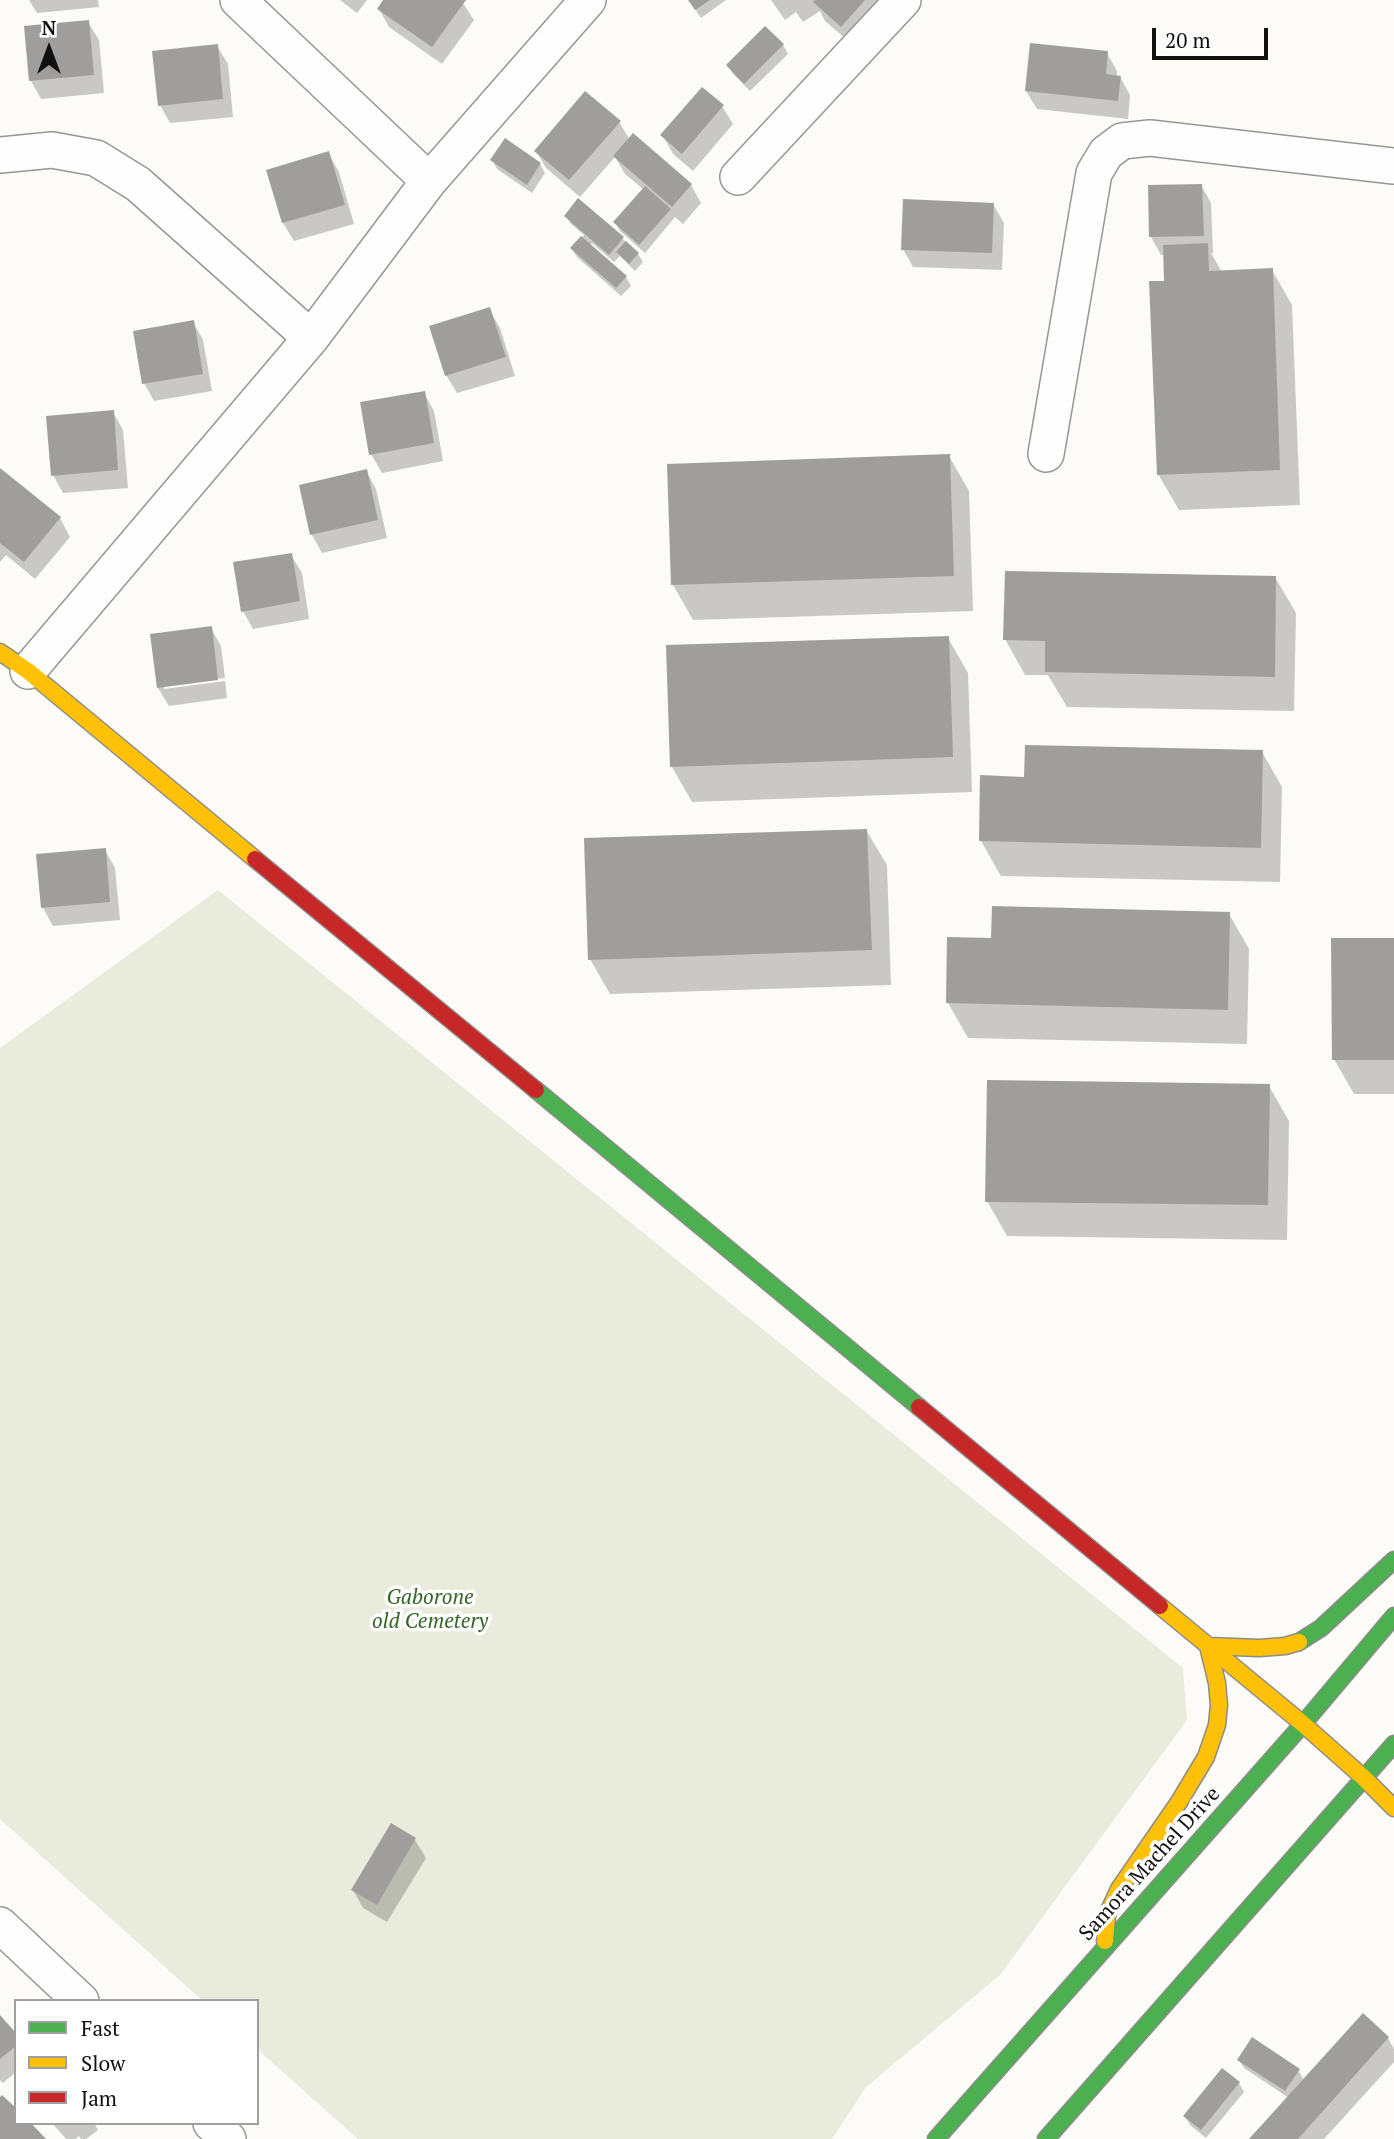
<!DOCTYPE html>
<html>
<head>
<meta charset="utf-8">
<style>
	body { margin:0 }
	#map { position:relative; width:1394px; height:2139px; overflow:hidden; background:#fcfbf7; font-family:"PT Serif",serif }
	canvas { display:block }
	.legend { position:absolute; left:14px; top:1999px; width:245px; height:126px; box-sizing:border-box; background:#fff; border:2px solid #9f9f9f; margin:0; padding:9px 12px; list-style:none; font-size:21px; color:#101010 }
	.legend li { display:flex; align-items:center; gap:14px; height:35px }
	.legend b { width:35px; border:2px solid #9f9f9f }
	.north { position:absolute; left:14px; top:14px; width:70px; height:70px; -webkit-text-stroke:5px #fff; paint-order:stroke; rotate:0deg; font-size:19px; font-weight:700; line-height:28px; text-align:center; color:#101010 }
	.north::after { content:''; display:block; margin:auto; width:24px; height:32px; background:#101010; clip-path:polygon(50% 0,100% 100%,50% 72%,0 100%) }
	.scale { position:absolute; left:1152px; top:28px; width:116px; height:32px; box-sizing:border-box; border:4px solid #101010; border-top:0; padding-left:9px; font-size:21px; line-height:24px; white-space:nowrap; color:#101010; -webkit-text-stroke:5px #fff; paint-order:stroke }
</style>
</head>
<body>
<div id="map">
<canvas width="1394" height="2139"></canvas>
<ul class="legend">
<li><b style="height:9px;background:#4caf50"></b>Fast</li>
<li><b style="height:9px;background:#ffc107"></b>Slow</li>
<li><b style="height:9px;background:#c62828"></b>Jam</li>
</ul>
<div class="north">N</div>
<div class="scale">20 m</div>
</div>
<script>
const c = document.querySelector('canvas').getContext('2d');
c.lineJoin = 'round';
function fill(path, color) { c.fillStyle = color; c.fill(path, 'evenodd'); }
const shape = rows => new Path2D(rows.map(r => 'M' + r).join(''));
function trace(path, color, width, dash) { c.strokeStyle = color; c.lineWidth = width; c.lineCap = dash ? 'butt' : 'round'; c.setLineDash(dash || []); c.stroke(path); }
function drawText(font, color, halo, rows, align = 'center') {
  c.font = font + ' "PT Serif",serif'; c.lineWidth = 7; c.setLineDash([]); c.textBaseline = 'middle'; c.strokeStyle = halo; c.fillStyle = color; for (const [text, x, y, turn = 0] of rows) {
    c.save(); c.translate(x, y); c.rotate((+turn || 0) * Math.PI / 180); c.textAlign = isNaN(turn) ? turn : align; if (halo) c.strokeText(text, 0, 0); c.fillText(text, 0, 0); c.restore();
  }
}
const cemetery = shape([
	[218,890,1183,1668,1187,1720,1000,1975,866,2087,832,2139,358,2139,257,2049,257,2001,203,2001,0,1819,0,1048]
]);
const shadow = shape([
	[29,0,98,0,99,7,37,13],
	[340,0,367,0,357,13],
	[385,0,461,0,474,20,442,64,389,27,379,9],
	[689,0,726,0,701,18],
	[771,0,891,0,852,44,825,21,820,11,803,22,796,12,785,20],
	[88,22,99,40,104,93,41,99,31,81,26,28],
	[765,28,783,45,788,54,750,91,733,74,728,66],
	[217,46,228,64,233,117,170,123,160,105],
	[1107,53,1117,71,1117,77,1120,77,1130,95,1128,119,1037,109,1026,91],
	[722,106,733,124,693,171,673,154,663,136],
	[619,122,630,140,691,185,701,203,683,224,675,217,645,253,620,231,615,222,644,190,625,174,615,157,580,197,546,168,536,151],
	[328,153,339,172,354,224,294,241,283,223],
	[492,160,540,164,545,173,532,193,497,169],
	[1201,185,1211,203,1213,253,1211,253,1222,272,1272,270,1292,305,1300,505,1179,510,1158,474,1165,283,1165,255,1161,255,1151,237],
	[993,204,1004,223,1002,270,913,267,903,249],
	[566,216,623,239,638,254,643,262,635,271,620,256,614,262,592,243,590,246,626,277,631,286,621,296,577,257,572,249,584,235,571,224],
	[489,309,500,328,515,376,457,393,446,375],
	[193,322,203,340,212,391,154,401,144,383],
	[424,393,434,411,443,461,382,473,371,454],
	[113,412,123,430,128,488,63,493,53,475],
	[949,456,969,491,973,611,693,620,673,585],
	[0,470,60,518,70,537,35,579,6,555,0,562],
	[366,471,376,489,387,538,322,553,312,535,301,486],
	[291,555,302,573,309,619,253,629,243,611],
	[1275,577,1296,613,1294,711,1067,707,1048,675,1025,675,1005,639],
	[211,628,221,646,225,678,164,685,164,689,225,681,227,698,169,706,158,688],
	[948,638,968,673,972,792,692,802,672,767],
	[1262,752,1282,787,1280,882,1001,876,981,841,1026,778],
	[866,830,887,865,891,985,610,994,590,959],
	[105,850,115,868,120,920,53,926,43,908],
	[1229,914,1249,949,1247,1044,968,1038,948,1003,993,940],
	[1394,940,1394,1094,1354,1094,1334,1059],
	[1269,1086,1289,1121,1287,1240,1007,1236,987,1201],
	[391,1825,415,1840,426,1858,387,1922,363,1908,353,1890],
	[1363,2015,1388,2038,1394,2049,1394,2062,1324,2139,1251,2139,1289,2098,1244,2068,1239,2060,1298,2070,1304,2080],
	[0,2018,16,2035,16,2072,3,2083,0,2080],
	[1239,2083,1244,2092,1206,2138,1190,2125,1185,2116],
	[52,2123,94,2123,98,2130,86,2139,81,2139,79,2136,76,2139,66,2139]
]);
const building = shape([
	[383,0,466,0,432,47,377,9],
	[688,0,710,0,695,10],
	[815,0,865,0,841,27,813,2],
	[89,20,94,75,29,81,24,26],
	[765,26,784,44,744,84,726,65],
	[1030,43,1108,51,1106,74,1121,76,1118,101,1025,91],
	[218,44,223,99,158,106,152,51],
	[702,87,724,105,682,154,660,135],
	[585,91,621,121,569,180,534,151],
	[633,133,692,184,672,207,613,156],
	[505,138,541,163,527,185,490,160],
	[329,151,345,205,282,223,266,170],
	[1202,184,1204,236,1149,237,1148,185],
	[645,186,671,209,639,245,613,222],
	[578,198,624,237,609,255,564,216],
	[903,199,994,203,992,253,901,250],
	[581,236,627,276,616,288,570,248],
	[626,241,639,253,629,264,616,252],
	[1208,243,1209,271,1273,268,1280,470,1157,475,1149,281,1164,281,1163,245],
	[490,307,506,357,445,376,429,326],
	[194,320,203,374,142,384,133,331],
	[425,391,434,443,369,455,360,402],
	[114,410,118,470,51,476,46,416],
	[950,454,954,576,671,585,667,464],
	[0,468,61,517,24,562,0,543],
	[367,469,378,520,310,535,299,485],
	[292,553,300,601,241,612,233,562],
	[1005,571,1276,576,1275,677,1045,672,1045,641,1003,640],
	[212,626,218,680,157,688,150,634],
	[949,636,953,757,670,767,666,645],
	[1025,745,1263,750,1261,848,979,841,980,775,1024,777],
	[867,829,872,950,588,960,584,838],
	[106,848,110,902,41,908,36,854],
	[992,906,1230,912,1228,1010,946,1003,947,937,991,938],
	[1331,938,1394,938,1394,1060,1332,1060],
	[987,1080,1270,1084,1268,1205,985,1202],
	[391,1823,416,1838,377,1905,351,1890],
	[1363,2013,1389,2037,1298,2139,1249,2139],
	[0,2015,16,2033,16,2046,0,2059],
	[1252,2037,1300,2069,1285,2091,1237,2060],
	[1222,2068,1240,2082,1201,2130,1183,2116],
	[2,2095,16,2108,16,2123,31,2123,46,2139,0,2139,0,2097]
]);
const street = shape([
	[238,0,429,181],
	[0,155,52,150,96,158,138,184,311,338],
	[738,177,903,0],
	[1046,454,1094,173,1106,153,1122,141,1150,138,1394,166],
	[28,671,311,338,429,181,588,0],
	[0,1925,81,2001],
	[211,2123,228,2139]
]);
const fast = shape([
	[536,1090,919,1407],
	[1299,1642,1321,1628,1394,1560],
	[936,2139,1303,1724,1394,1616],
	[1046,2139,1394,1744]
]);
const slow = shape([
	[0,652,28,671,255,859],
	[1160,1606,1303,1724,1364,1778,1394,1808],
	[1105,1941,1107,1915,1119,1889,1179,1802,1206,1757,1217,1725,1219,1705,1217,1683,1208,1646,1259,1648,1285,1646,1299,1642]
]);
const jam = shape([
	[255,859,536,1090],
	[919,1407,1160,1606]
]);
const parkNames = [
	["Gaborone",430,1598],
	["old Cemetery",430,1622]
];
const streetNames = [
	["Samora Machel Drive",1150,1864,-48]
];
fill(cemetery, '#e9ecdc');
fill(shadow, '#0003');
fill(building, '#a09e9c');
trace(street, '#969694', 38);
trace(fast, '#8d8c8b', 19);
trace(slow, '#8d8c8b', 19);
trace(jam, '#8d8c8b', 19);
trace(street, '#fffefe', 35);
trace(fast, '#4caf50', 16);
trace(slow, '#ffc107', 16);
trace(jam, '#c62828', 16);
drawText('italic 21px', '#356524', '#fff', parkNames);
drawText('21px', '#101010', '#fff', streetNames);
</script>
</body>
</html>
